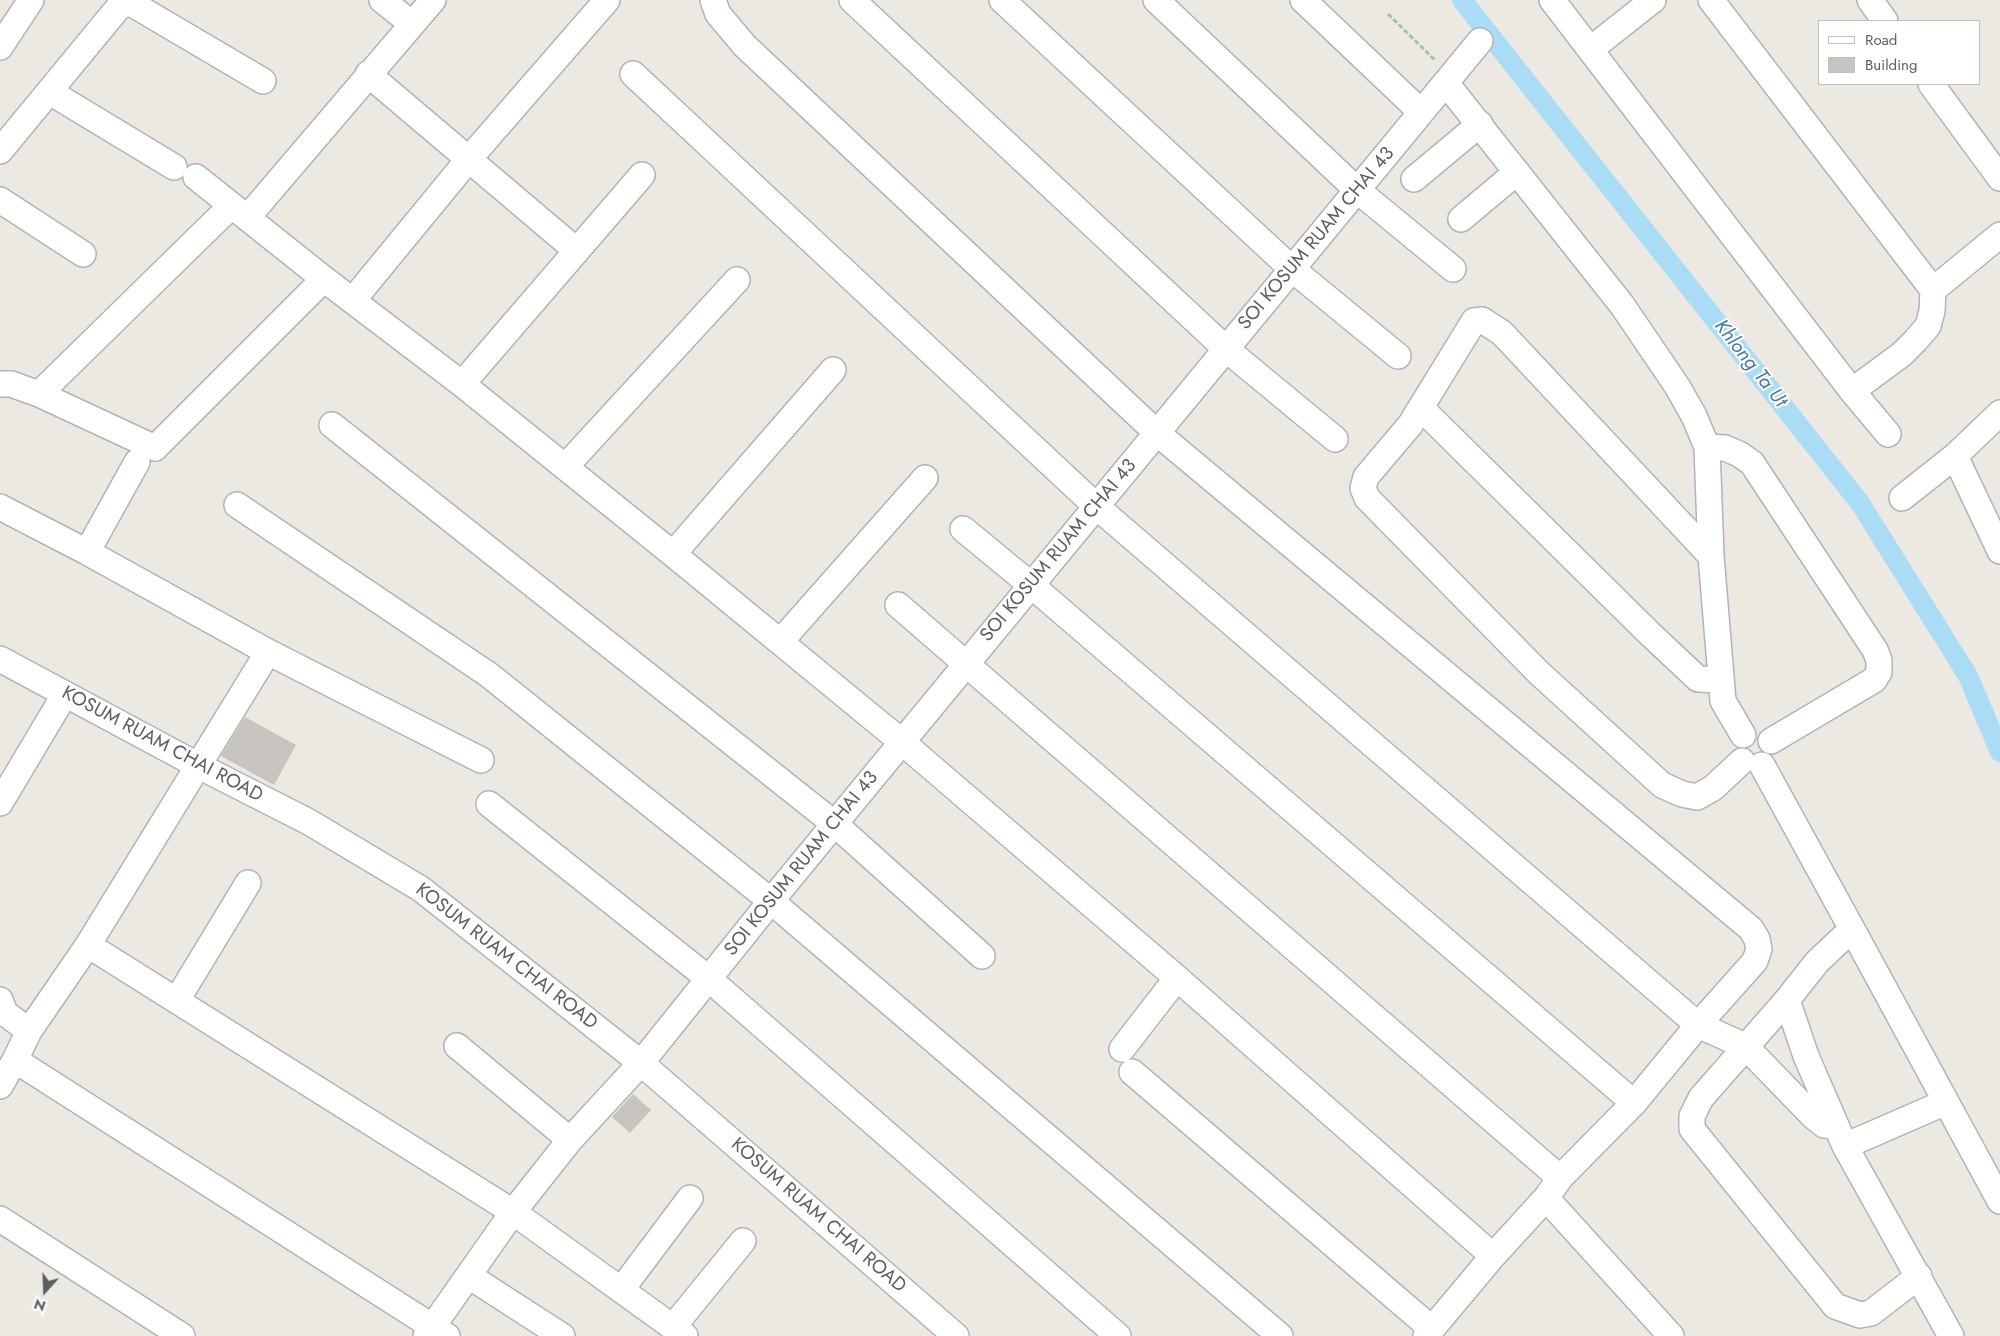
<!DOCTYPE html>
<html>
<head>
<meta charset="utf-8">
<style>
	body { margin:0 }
	#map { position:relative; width:2000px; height:1336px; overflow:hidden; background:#ece9e3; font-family:Jost,sans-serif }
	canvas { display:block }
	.legend { position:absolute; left:1818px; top:20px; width:162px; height:65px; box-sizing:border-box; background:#fff; border:1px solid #bdbfc0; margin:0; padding:6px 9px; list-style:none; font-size:15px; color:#5b5f62 }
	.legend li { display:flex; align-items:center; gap:10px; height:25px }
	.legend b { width:25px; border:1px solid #bdbfc0 }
	.north { position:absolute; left:20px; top:1266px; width:50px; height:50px; -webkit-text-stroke:4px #fff; paint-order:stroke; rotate:200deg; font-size:14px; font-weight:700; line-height:20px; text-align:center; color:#5b5f62 }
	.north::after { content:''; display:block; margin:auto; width:18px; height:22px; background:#5b5f62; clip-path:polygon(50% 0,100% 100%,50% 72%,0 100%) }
</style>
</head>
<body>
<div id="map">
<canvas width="2000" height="1336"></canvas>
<ul class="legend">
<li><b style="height:6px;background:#fff"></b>Road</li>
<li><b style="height:14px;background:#c7c4c0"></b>Building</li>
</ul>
<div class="north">N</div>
</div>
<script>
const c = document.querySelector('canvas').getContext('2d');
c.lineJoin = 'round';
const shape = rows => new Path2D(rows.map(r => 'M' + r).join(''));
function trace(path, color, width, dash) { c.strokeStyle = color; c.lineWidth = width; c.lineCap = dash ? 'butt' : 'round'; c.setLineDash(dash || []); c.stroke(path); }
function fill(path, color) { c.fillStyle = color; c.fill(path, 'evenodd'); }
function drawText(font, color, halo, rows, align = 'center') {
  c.font = font + ' Jost,sans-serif'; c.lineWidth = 4; c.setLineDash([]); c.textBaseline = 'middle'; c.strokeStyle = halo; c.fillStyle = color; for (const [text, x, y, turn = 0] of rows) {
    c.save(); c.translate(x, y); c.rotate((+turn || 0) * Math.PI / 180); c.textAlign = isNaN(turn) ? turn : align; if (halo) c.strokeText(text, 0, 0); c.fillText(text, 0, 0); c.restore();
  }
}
const canal = shape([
	[1462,0,1860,503,1968,676,2000,752]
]);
const building = shape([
	[245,717,296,745,274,785,221,756],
	[633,1094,651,1110,630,1133,612,1117]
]);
const path = shape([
	[1388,14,1436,61]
]);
const minor = shape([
	[382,0,412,24],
	[713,0,718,14,745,46,1157,433,1751,929,1757,939,1759,949,1755,961,1698,1025,1634,1103,1560,1178,1546,1198,1493,1256,1426,1336],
	[852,0,1226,349,1335,439],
	[1002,0,1292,269,1398,356],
	[1156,0,1357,190,1453,269],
	[1303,0,1421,112],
	[1552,0,1852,391,1888,434],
	[1711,0,1933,290,1932,311,1928,326,1916,340,1902,354,1852,391],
	[1870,0,1885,21],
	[0,47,31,0],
	[1591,49,1653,0],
	[368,74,577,251],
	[633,74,1096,506,1698,1025,1745,1046,1813,1116,1824,1125,1836,1126],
	[1446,83,1622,305,1677,386,1694,416,1707,447,1711,556],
	[1931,84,2000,178],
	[50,92,174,167],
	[0,151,118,8,126,3,134,5,263,81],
	[196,177,324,279,462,384,673,554,902,742,1177,978,1493,1256],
	[1414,179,1480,124],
	[0,200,83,254],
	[247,218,433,0],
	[1461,219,1517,172],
	[1933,290,2000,235],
	[353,300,468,160,607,0],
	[0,384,11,384,39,394,155,448,324,279],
	[462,384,642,175],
	[39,394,231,206],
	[1421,408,1649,633,1698,679,1721,680],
	[332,425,836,825,982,956],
	[1707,447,1725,448,1739,454,1752,463,1875,650,1879,660,1879,672,1874,680,1771,741],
	[1955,456,2000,551],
	[565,467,737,280],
	[1902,498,1955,456,2000,413],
	[237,505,489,675,771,901,1280,1336],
	[0,507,87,552,268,652,481,760],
	[963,529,1031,585,1634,1103],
	[87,552,137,462],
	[673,554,833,370],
	[898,605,1560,1178],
	[780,642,925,478],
	[0,659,199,766,309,822,421,889,641,1063,956,1336],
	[1742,761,1713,788,1697,797,1682,794,1662,785,1539,673,1367,498,1363,488,1366,477,1410,425,1474,321,1482,320,1502,333,1711,556,1723,701,1743,735],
	[1762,765,1852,929],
	[0,803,65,694],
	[489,804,709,979,1118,1336],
	[88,945,513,1212,685,1336],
	[0,1000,5,1013,29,1031],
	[177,1000,248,883],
	[1787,1000,1701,1098,1692,1116,1692,1129,1835,1306,1860,1315,1871,1313,1919,1276],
	[457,1046,570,1140],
	[1122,1049,1177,978],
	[15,1060,447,1336],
	[1132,1072,1432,1329],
	[0,1086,15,1060,29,1031,88,945,268,652],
	[1845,1146,1946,1102],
	[1546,1198,1671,1336],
	[0,1219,182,1336],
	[469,1276,562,1336],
	[621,1290,690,1198],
	[673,1327,743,1241],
	[426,1336,513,1212,570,1140,641,1063,771,901,1480,41],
	[1951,1336,1845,1146,1806,1056,1787,1000,1817,962,1852,929,2000,1201]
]);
const streetNames = [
	["SOI KOSUM RUAM CHAI 43",1317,239,-50],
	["SOI KOSUM RUAM CHAI 43",1059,551,-50],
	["KOSUM RUAM CHAI ROAD",162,745,28],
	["SOI KOSUM RUAM CHAI 43",802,864,-51],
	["KOSUM RUAM CHAI ROAD",506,957,38],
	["KOSUM RUAM CHAI ROAD",818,1216,41]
];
const waterNames = [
	["Khlong Ta Ut",1750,364,52]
];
trace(canal, '#aaddf5', 20);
fill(building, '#c7c4c0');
trace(minor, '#b0b4b7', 28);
trace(path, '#9dc3a3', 3, [5, 2.5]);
trace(minor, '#fff', 25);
drawText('19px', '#5b5f62', '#fff', streetNames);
drawText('italic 20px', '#477a9c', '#fff', waterNames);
</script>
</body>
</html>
